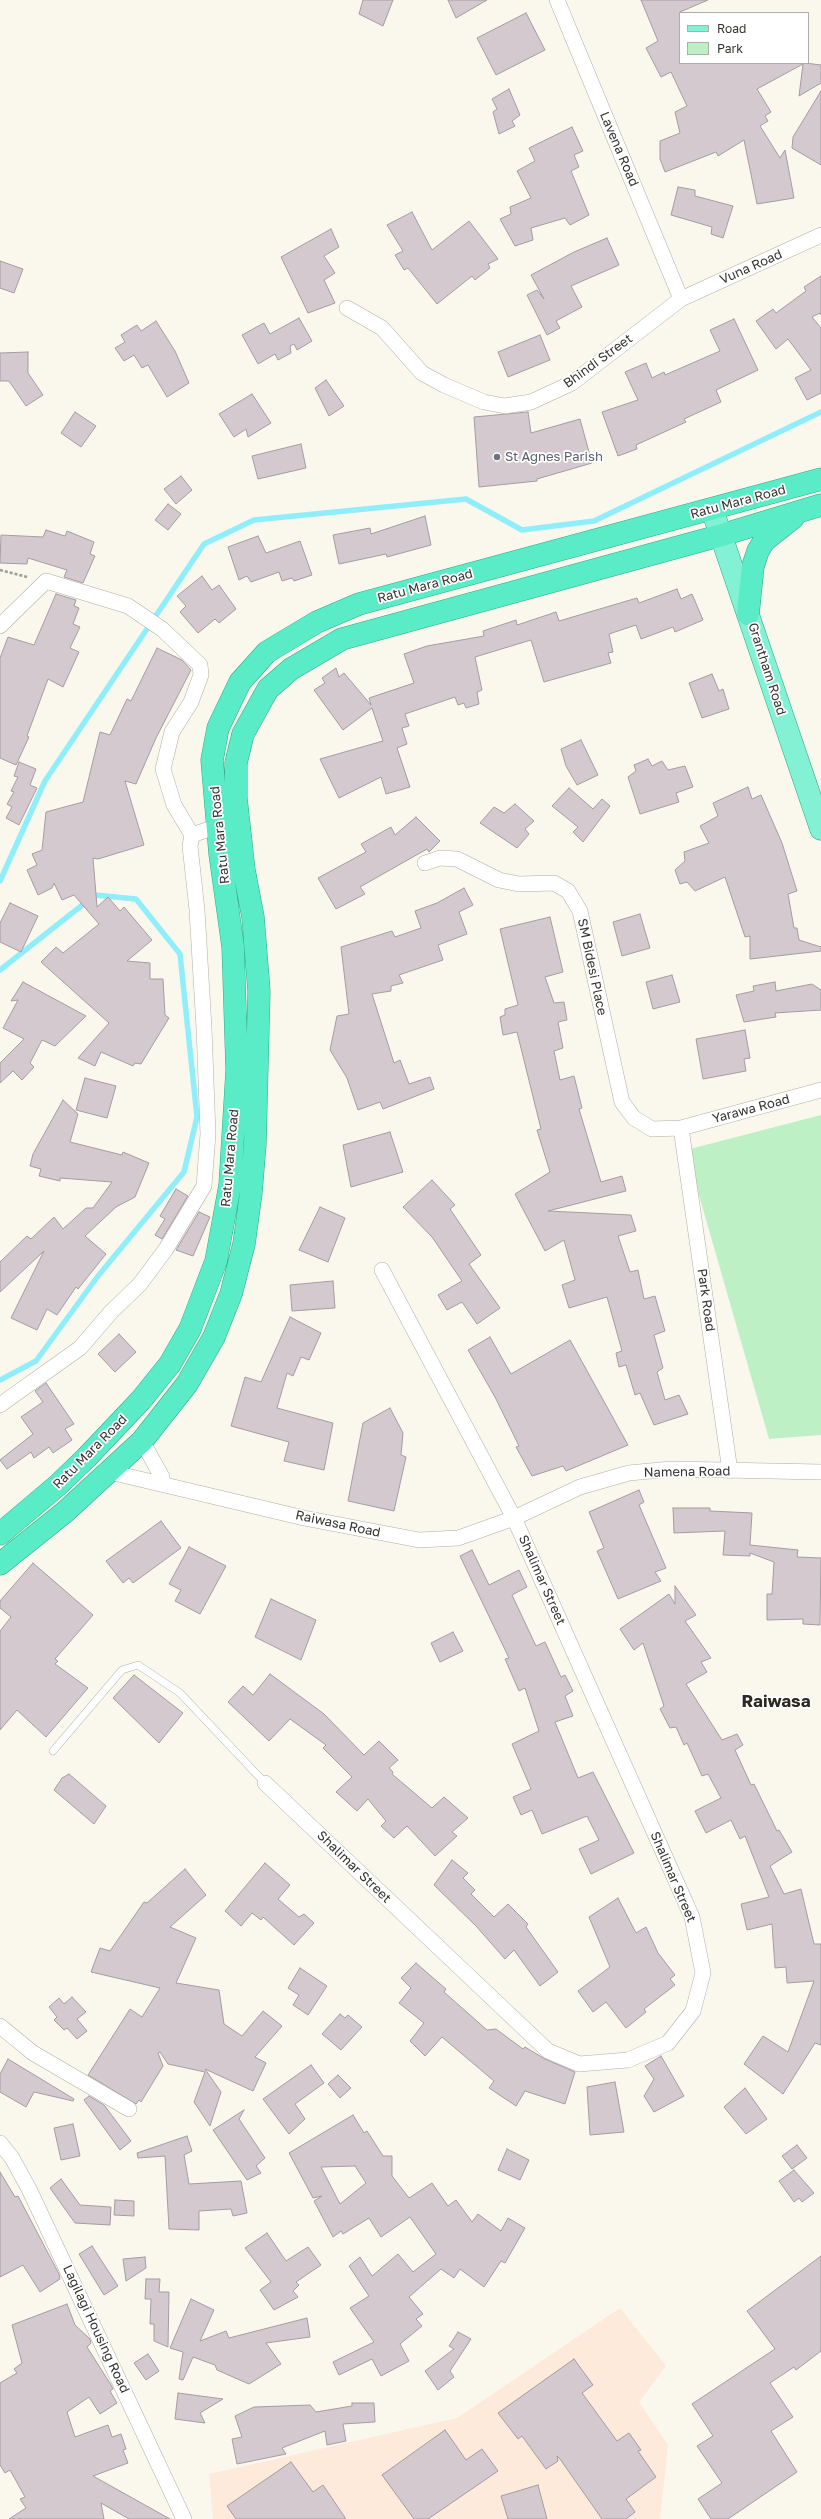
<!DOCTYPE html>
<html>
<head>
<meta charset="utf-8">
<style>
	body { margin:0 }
	#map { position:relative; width:821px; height:2519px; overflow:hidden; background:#faf8ed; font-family:"Golos Text",sans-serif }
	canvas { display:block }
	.legend { position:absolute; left:679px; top:12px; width:130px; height:52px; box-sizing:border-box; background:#fff; border:1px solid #aeadac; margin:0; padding:5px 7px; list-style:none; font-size:12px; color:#34332f }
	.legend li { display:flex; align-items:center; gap:8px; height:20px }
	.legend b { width:20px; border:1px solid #aeadac }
</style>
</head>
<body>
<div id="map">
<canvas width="821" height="2519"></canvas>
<ul class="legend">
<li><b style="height:5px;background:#83f1d4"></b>Road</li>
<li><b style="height:11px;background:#bef0c5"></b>Park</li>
</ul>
</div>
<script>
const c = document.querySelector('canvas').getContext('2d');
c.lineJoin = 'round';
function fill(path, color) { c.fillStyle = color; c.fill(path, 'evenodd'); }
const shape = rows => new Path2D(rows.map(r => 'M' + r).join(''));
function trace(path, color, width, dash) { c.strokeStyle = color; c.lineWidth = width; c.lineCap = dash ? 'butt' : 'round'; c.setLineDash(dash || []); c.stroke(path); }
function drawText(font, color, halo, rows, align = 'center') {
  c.font = font + ' "Golos Text",sans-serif'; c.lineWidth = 3.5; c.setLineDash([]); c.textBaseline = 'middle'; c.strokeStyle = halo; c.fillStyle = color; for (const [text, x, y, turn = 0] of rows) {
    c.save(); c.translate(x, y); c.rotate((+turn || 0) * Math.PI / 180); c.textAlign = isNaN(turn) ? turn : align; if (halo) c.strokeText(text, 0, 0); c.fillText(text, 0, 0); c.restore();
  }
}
const industrial = shape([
	[620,2308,666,2366,639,2402,668,2445,660,2519,213,2519,209,2474,457,2418]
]);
const green = shape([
	[821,1115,821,1435,769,1439,686,1150]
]);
const stream = shape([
	[0,881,45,781,204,544,254,520,466,499,522,530,594,521,821,412],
	[0,970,95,895,136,899,180,954,197,1117,184,1172,98,1276,36,1361,0,1380]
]);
const building = shape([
	[363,0,393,0,383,26,359,14,363,0],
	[448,0,487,0,456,18,448,0],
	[641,0,708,0,680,12,680,63,805,63,821,65,821,83,799,96,803,64,757,89,771,112,765,116,768,121,760,126,780,158,785,150,794,198,757,204,744,140,718,156,716,152,665,172,660,159,660,141,680,133,675,112,687,106,671,72,661,77,646,48,658,41,641,0],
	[526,13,545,50,496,75,477,38,526,13],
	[509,89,520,115,512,121,515,126,499,134,493,112,497,109,492,99,509,89],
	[821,91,821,165,792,148,793,137,821,91],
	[572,127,583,151,574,155,579,167,571,171,589,215,570,225,565,218,531,228,533,240,515,246,500,219,511,214,510,207,531,198,517,171,535,161,529,148,572,127],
	[678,187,695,190,695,196,733,206,723,238,711,234,712,227,671,215,678,187],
	[412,212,432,250,469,221,498,259,488,264,490,268,475,280,472,276,437,304,408,268,404,270,395,255,403,251,387,225,412,212],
	[331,229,339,247,324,256,335,273,324,280,335,303,308,313,281,257,331,229],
	[607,238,619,265,571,286,582,307,556,321,560,328,547,335,527,295,537,290,544,299,531,275,574,252,607,238],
	[0,261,23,269,14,293,0,288,0,261],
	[821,276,821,315,820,313,812,317,821,328,821,393,807,400,795,378,811,370,788,339,776,349,756,321,773,309,776,313,806,291,804,287,821,276],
	[299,318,312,341,297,350,294,344,290,346,291,353,278,360,275,354,258,364,242,335,264,323,270,334,299,318],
	[734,319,758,370,716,390,721,402,684,419,686,422,636,445,637,449,618,456,602,412,638,400,625,372,646,363,652,378,664,372,665,375,720,351,710,330,734,319],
	[156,321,175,351,189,383,167,397,148,365,142,368,134,355,124,361,115,348,125,342,121,335,137,325,141,331,156,321],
	[540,335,550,360,508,377,498,352,540,335],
	[28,352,28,373,43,395,26,406,9,381,0,381,0,353,28,352],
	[326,380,344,406,329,416,315,388,326,380],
	[252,394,271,423,248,437,246,429,234,437,219,414,252,394],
	[75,412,96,426,81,447,61,433,75,412],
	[528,412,531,433,580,419,592,463,537,479,537,481,479,487,474,417,528,412],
	[301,444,306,468,258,479,252,456,301,444],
	[181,476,192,490,176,504,164,489,181,476],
	[168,504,181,514,168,530,155,520,168,504],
	[425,516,431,545,387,557,386,554,339,564,333,535,370,528,371,534,425,516],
	[46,530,65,536,67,531,94,542,90,554,95,556,83,583,64,577,67,570,28,558,27,564,0,563,1,535,43,537,46,530],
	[258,536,266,553,300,541,312,575,294,581,292,578,282,581,279,572,251,582,247,576,239,580,228,547,258,536],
	[202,576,212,590,219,585,236,609,219,623,215,619,198,633,180,612,186,606,177,596,202,576],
	[677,589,681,599,692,594,703,620,675,632,673,627,641,639,636,625,609,634,613,652,608,653,611,663,544,682,531,640,475,657,482,690,477,692,479,704,466,708,464,703,458,705,455,697,405,714,409,726,402,728,407,744,397,748,410,787,386,794,381,777,339,798,320,759,383,741,372,708,343,730,314,690,325,683,322,678,336,668,339,677,344,673,371,705,369,698,414,683,404,654,427,646,484,636,483,631,516,620,517,625,556,612,559,621,637,598,639,603,677,589],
	[56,594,76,600,74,606,79,608,73,624,80,627,70,648,79,652,63,687,48,679,27,736,29,737,16,765,0,758,0,658,8,637,34,645,56,594],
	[157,648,182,660,191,670,156,738,136,784,125,781,144,845,98,859,93,858,97,907,108,897,120,911,124,907,152,940,127,961,150,963,150,979,163,979,165,1015,169,1018,141,1064,135,1063,133,1066,101,1052,95,1066,78,1058,109,1023,41,962,56,947,63,953,99,924,74,895,62,900,54,883,52,888,38,895,27,870,37,865,32,854,42,850,46,812,83,802,100,732,110,735,127,699,131,701,157,648],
	[712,674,719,691,723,689,729,709,702,718,689,683,712,674],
	[581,740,598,775,577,785,566,766,561,749,581,740],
	[648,759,652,766,662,761,668,770,685,766,693,787,676,793,679,802,640,814,628,777,636,771,634,765,648,759],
	[19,762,36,769,30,785,37,788,19,825,6,818,12,807,7,804,14,792,11,791,18,777,14,776,19,762],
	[748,787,752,799,761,795,782,843,797,891,788,894,794,928,797,928,799,940,821,947,821,951,750,959,750,936,745,937,725,877,695,891,687,882,680,884,675,870,685,861,684,852,709,843,700,826,718,816,713,803,748,787],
	[569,788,593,809,602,799,610,806,583,842,573,832,578,827,552,806,569,788],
	[515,804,534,821,525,829,529,834,517,848,480,823,494,807,504,813,515,804],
	[416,817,440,841,429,852,427,849,360,887,365,894,336,909,318,878,366,852,361,844,391,827,395,835,416,817],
	[464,888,473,905,459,912,467,934,438,945,443,960,399,975,403,983,391,986,391,991,372,994,394,1063,400,1060,409,1084,430,1077,434,1089,383,1109,380,1102,358,1110,347,1078,330,1050,337,1016,349,1014,341,947,392,931,395,937,421,928,415,911,437,903,464,888],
	[10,903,38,916,21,952,0,942,0,923,10,903],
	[640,914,650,948,622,956,613,922,640,914],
	[550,917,563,972,545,977,554,1003,564,1002,567,1020,558,1022,563,1048,554,1051,560,1080,574,1076,582,1108,579,1109,601,1182,622,1176,626,1191,548,1211,631,1215,636,1231,618,1236,630,1272,638,1270,644,1299,655,1296,665,1331,654,1335,663,1368,657,1372,665,1400,679,1395,688,1414,654,1425,640,1393,635,1395,626,1365,619,1367,616,1353,622,1351,607,1297,569,1308,562,1285,575,1280,564,1240,545,1251,515,1194,550,1172,537,1130,541,1129,517,1032,503,1035,500,1017,505,1015,505,1009,518,1005,500,929,550,917],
	[672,975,680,1002,653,1009,646,982,672,975],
	[23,982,86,1016,55,1046,42,1040,30,1063,34,1067,22,1080,13,1071,0,1083,0,1063,24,1039,3,1028,18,1000,11,1001,23,982],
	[775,982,776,991,812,984,821,990,821,1010,775,1013,776,1017,744,1022,736,995,754,991,753,986,775,982],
	[745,1030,750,1058,744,1059,746,1071,703,1079,696,1039,745,1030],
	[85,1078,116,1086,107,1118,76,1110,85,1078],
	[63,1100,78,1114,70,1142,122,1155,123,1152,149,1163,135,1197,116,1207,85,1236,106,1254,78,1289,76,1287,57,1315,47,1309,37,1330,11,1318,44,1251,0,1292,0,1262,27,1236,31,1239,54,1217,63,1229,86,1208,93,1208,112,1182,60,1178,60,1181,39,1176,41,1169,30,1166,33,1154,63,1100],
	[390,1132,403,1172,351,1187,343,1145,390,1132],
	[432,1180,455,1205,450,1209,481,1255,469,1264,500,1308,477,1324,462,1302,447,1310,438,1295,462,1281,432,1237,403,1207,432,1180],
	[176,1189,188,1196,162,1239,155,1235,165,1219,160,1216,176,1189],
	[320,1207,345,1218,328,1262,299,1250,320,1207],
	[199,1212,210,1217,193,1256,176,1250,199,1212],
	[333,1281,335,1308,292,1311,290,1285,333,1281],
	[290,1317,321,1333,309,1360,301,1357,293,1376,287,1373,277,1408,333,1423,324,1470,284,1461,289,1442,231,1426,245,1377,261,1382,290,1317],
	[119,1334,136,1352,115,1372,98,1354,119,1334],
	[490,1337,511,1374,570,1340,628,1445,566,1471,563,1466,532,1476,516,1447,519,1446,495,1397,468,1350,490,1337],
	[46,1383,74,1424,65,1429,72,1440,53,1453,49,1447,34,1458,31,1452,7,1469,0,1460,33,1434,21,1417,43,1402,35,1391,46,1383],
	[390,1408,403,1433,401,1455,406,1457,394,1511,348,1501,363,1423,390,1408],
	[639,1490,644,1502,639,1505,666,1568,655,1572,661,1581,618,1599,597,1551,604,1548,589,1512,639,1490],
	[673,1508,710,1508,710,1511,752,1513,750,1545,798,1550,797,1557,821,1558,820,1625,803,1624,803,1619,767,1620,767,1594,772,1594,774,1562,750,1553,750,1556,723,1555,725,1531,674,1533,673,1508],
	[161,1521,181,1548,133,1583,129,1578,123,1583,106,1561,161,1521],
	[189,1547,226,1566,200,1614,175,1601,181,1590,169,1584,189,1547],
	[472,1550,489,1585,519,1570,527,1587,512,1595,536,1646,545,1642,561,1677,565,1675,573,1691,565,1696,573,1716,555,1722,578,1778,593,1772,634,1853,591,1874,579,1849,599,1840,587,1816,542,1834,532,1810,521,1815,513,1797,531,1789,512,1744,539,1731,525,1688,519,1691,505,1659,509,1658,460,1556,472,1550],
	[33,1563,93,1615,55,1659,58,1661,55,1664,88,1688,46,1737,17,1710,0,1730,0,1631,11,1617,0,1608,0,1601,33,1563],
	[675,1586,696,1615,685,1621,711,1658,701,1662,707,1672,686,1684,722,1740,737,1734,743,1745,735,1750,751,1785,754,1784,777,1831,779,1830,792,1852,770,1866,784,1894,801,1889,814,1944,821,1944,821,2045,815,2043,783,2094,744,2064,763,2036,788,2052,814,1981,787,1983,786,1967,775,1968,772,1924,747,1930,741,1904,769,1897,745,1836,740,1839,731,1820,706,1833,695,1811,721,1798,708,1774,702,1776,687,1743,684,1745,676,1727,670,1728,660,1709,664,1706,643,1643,634,1650,620,1629,669,1594,675,1604,675,1586],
	[271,1599,316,1620,301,1660,255,1637,271,1599],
	[453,1632,463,1651,440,1662,431,1643,453,1632],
	[270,1674,324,1714,364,1755,379,1741,398,1760,389,1768,393,1772,392,1774,432,1808,444,1797,468,1818,452,1832,457,1836,435,1856,407,1826,394,1838,381,1826,386,1821,368,1799,357,1811,336,1792,352,1777,323,1748,326,1745,290,1719,269,1741,228,1702,243,1686,253,1695,270,1674],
	[134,1675,183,1713,159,1743,113,1698,134,1675],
	[69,1774,106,1806,94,1824,54,1790,62,1778,69,1774],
	[452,1860,468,1873,463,1878,475,1890,471,1894,494,1917,508,1904,528,1924,526,1927,558,1972,540,1986,514,1950,505,1959,476,1926,434,1885,452,1860],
	[265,1863,290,1885,278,1899,299,1917,304,1914,314,1923,294,1945,263,1917,261,1920,252,1913,241,1926,225,1911,265,1863],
	[185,1869,206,1895,170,1927,196,1938,176,1983,219,1990,224,2024,242,2036,263,2011,282,2026,255,2057,266,2063,253,2091,205,2069,221,2092,210,2126,194,2102,205,2072,168,2064,160,2052,158,2053,163,2066,141,2102,139,2100,136,2104,88,2075,130,2009,142,2017,160,1988,91,1972,100,1948,110,1951,144,1902,147,1903,185,1869],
	[618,1898,636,1933,646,1927,658,1953,675,1975,670,1979,675,1985,644,2009,646,2012,626,2028,606,2002,593,2012,578,1991,610,1967,589,1917,618,1898],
	[416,1963,446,1989,444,1992,487,2030,496,2029,523,2049,525,2047,545,2059,575,2072,565,2104,525,2091,516,2106,489,2088,494,2081,442,2037,425,2056,410,2041,424,2023,399,2003,411,1988,401,1978,416,1963],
	[300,1968,327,1986,308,2015,293,2005,299,1995,288,1988,300,1968],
	[72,1997,86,2012,77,2019,87,2031,77,2039,67,2028,64,2030,54,2020,57,2017,49,2007,59,1998,64,2004,72,1997],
	[340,2014,345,2018,348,2015,362,2027,341,2050,322,2034,340,2014],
	[661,2056,684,2096,654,2112,644,2096,654,2079,645,2066,661,2056],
	[8,2059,74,2099,73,2101,34,2092,26,2107,0,2092,0,2074,8,2059],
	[311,2065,324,2083,295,2104,305,2119,289,2134,263,2099,311,2065],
	[338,2075,351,2088,340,2098,328,2084,338,2075],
	[615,2082,624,2132,590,2135,587,2087,615,2082],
	[745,2088,767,2119,746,2134,724,2107,745,2088],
	[89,2096,104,2105,131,2141,120,2150,84,2100,89,2096],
	[244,2110,239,2119,265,2158,256,2166,261,2173,247,2180,213,2130,244,2110],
	[353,2115,364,2133,367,2131,383,2156,392,2156,392,2176,409,2198,432,2183,448,2206,456,2200,472,2222,478,2214,501,2231,508,2218,525,2228,505,2263,501,2261,484,2287,460,2269,454,2278,441,2269,409,2297,423,2314,416,2319,422,2326,400,2344,409,2361,381,2376,372,2359,339,2375,333,2362,374,2342,350,2308,369,2296,349,2266,360,2257,372,2276,398,2254,413,2272,436,2254,410,2217,381,2237,369,2218,343,2234,341,2231,333,2237,314,2201,322,2196,313,2198,289,2153,353,2115],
	[355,2166,366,2183,340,2204,321,2167,355,2166],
	[73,2124,80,2156,61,2160,54,2128,73,2124],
	[187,2136,192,2151,184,2155,189,2184,241,2181,247,2213,233,2216,231,2209,199,2211,199,2230,169,2229,165,2156,138,2158,137,2153,187,2136],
	[797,2145,807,2158,792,2169,782,2156,797,2145],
	[507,2149,529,2160,520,2180,498,2170,507,2149],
	[794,2170,814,2193,802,2202,799,2198,794,2202,779,2181,794,2170],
	[0,2172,15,2197,18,2196,59,2274,60,2279,40,2292,23,2265,0,2277,0,2172],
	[61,2179,80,2205,111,2207,110,2225,75,2223,50,2188,61,2179],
	[115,2200,134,2201,134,2216,114,2215,115,2200],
	[267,2233,286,2261,308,2247,321,2265,296,2282,299,2285,293,2291,298,2297,274,2310,260,2290,271,2282,245,2248,267,2233],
	[92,2246,118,2286,104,2295,79,2254,92,2246],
	[821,2256,821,2351,796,2370,794,2367,770,2383,793,2417,771,2431,797,2472,728,2519,711,2519,698,2499,722,2483,697,2446,713,2436,692,2404,775,2349,747,2311,821,2256],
	[145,2257,146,2268,126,2281,123,2259,145,2257],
	[146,2279,160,2279,159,2292,169,2292,168,2347,154,2341,154,2324,150,2324,151,2299,145,2299,146,2279],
	[191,2299,214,2310,200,2341,226,2331,229,2338,307,2318,310,2337,266,2343,281,2364,249,2384,217,2370,215,2365,193,2357,183,2380,179,2379,183,2352,170,2348,191,2299],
	[67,2304,75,2325,90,2339,91,2343,87,2347,111,2385,113,2389,110,2391,117,2403,100,2414,89,2397,67,2412,75,2437,108,2425,112,2437,121,2434,126,2449,123,2450,128,2463,93,2476,170,2519,129,2519,101,2503,104,2519,9,2519,26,2508,20,2499,25,2497,10,2470,5,2473,0,2465,0,2383,17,2373,14,2369,22,2363,12,2325,67,2304],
	[458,2332,471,2339,450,2371,454,2377,438,2390,425,2371,454,2349,449,2346,458,2332],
	[148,2354,159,2371,146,2380,134,2363,148,2354],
	[574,2359,593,2385,582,2393,617,2441,629,2433,641,2450,638,2451,656,2477,626,2499,635,2512,626,2519,602,2519,560,2459,557,2456,558,2461,546,2469,522,2436,518,2439,498,2413,574,2359],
	[178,2393,223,2399,200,2413,205,2423,175,2419,178,2393],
	[352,2403,374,2403,375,2422,343,2424,346,2441,327,2445,325,2431,282,2448,286,2454,237,2464,232,2439,242,2437,235,2416,254,2407,310,2405,316,2412,352,2406,352,2403],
	[445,2430,466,2460,482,2449,498,2471,428,2519,414,2519,382,2475,445,2430],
	[291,2462,313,2492,323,2485,346,2519,236,2519,227,2506,291,2462],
	[538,2485,547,2519,508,2519,501,2496,538,2485]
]);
const path = shape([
	[0,570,27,577]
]);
const service = shape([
	[53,1751,122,1670,138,1665,180,1693,265,1783]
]);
const minor = shape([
	[557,0,681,299],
	[347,308,382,328,422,373,444,385,484,402,505,406,531,402,572,383,681,299,821,235],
	[0,626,46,581,128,606,162,629,200,665,201,675,191,702,172,732,163,769,174,805,192,835],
	[425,863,440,858,457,859,499,880,519,884,554,883,568,891,580,911,622,1102,634,1118,652,1129,681,1128,821,1090],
	[681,1128,730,1471],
	[0,1405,80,1348,111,1312,140,1284,166,1249,204,1186,208,1134,204,1028,197,910,190,846,192,835,218,826],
	[142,1441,162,1477,162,1484],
	[110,1472,304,1518,419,1540,458,1538,478,1531,514,1518,580,1487,629,1473,671,1469,821,1472],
	[265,1783,548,2051,579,2064,628,2060,668,2043,693,2011,703,1973,692,1917,514,1518,382,1270],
	[0,2026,33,2053,129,2109],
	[0,2143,12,2158,29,2189,184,2519]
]);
const primary = shape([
	[712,509,821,829]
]);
const trunk = shape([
	[748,614,753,566,758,551,764,541,793,518],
	[0,1534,58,1485,87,1457,141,1400,170,1364,190,1329,216,1261,230,1185,237,1070,233,947,220,854,212,760,218,728,240,682,267,652,317,622,359,604,821,479],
	[0,1564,65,1512,142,1441,187,1384,214,1337,231,1294,244,1244,251,1193,255,1144,259,991,253,917,244,870,236,798,236,763,243,734,268,689,291,669,342,639,722,535,821,505]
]);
const markers = [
	[497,457,4,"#6b7280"]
];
const streetNames = [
	["Lavena Road",619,149,67],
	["Vuna Road",751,267,-24],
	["Bhindi Street",598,361,-36],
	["Ratu Mara Road",738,502,-15],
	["Ratu Mara Road",425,586,-15],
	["Grantham Road",767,669,72],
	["Ratu Mara Road",220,835,-96],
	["SM Bidesi Place",592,967,78],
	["Yarawa Road",751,1109,-15],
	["Ratu Mara Road",230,1158,-85],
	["Park Road",706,1300,82],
	["Ratu Mara Road",90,1452,-45],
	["Namena Road",687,1472,-1],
	["Raiwasa Road",338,1524,12],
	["Shalimar Street",542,1580,66],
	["Shalimar Street",354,1867,44],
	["Shalimar Street",673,1877,67],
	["Lagilagi Housing Road",96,2329,65]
];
const worshipNames = [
	["St Agnes Parish",505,457]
];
const districtNames = [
	["Raiwasa",776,1702]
];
fill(industrial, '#fdeada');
fill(green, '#bef0c5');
trace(stream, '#8feef9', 5.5);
fill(building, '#d3c9cf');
trace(building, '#a59ca2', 1);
trace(service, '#b1aea4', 8);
trace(minor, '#b1aea4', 16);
trace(primary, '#31a988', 23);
trace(trunk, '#31a988', 23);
trace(path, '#9e9d95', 2.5, [3, 2]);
trace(service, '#fff', 7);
trace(minor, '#fff', 15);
trace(primary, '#83f1d4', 22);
trace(trunk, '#5aecc6', 22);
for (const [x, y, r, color] of markers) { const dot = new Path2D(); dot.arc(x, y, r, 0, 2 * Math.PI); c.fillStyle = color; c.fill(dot); trace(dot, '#fff', 1.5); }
drawText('13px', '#34332f', '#fff', streetNames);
drawText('13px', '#5b616d', '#fff', worshipNames, 'left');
drawText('bold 17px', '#2b2921', '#fff', districtNames);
</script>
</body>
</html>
